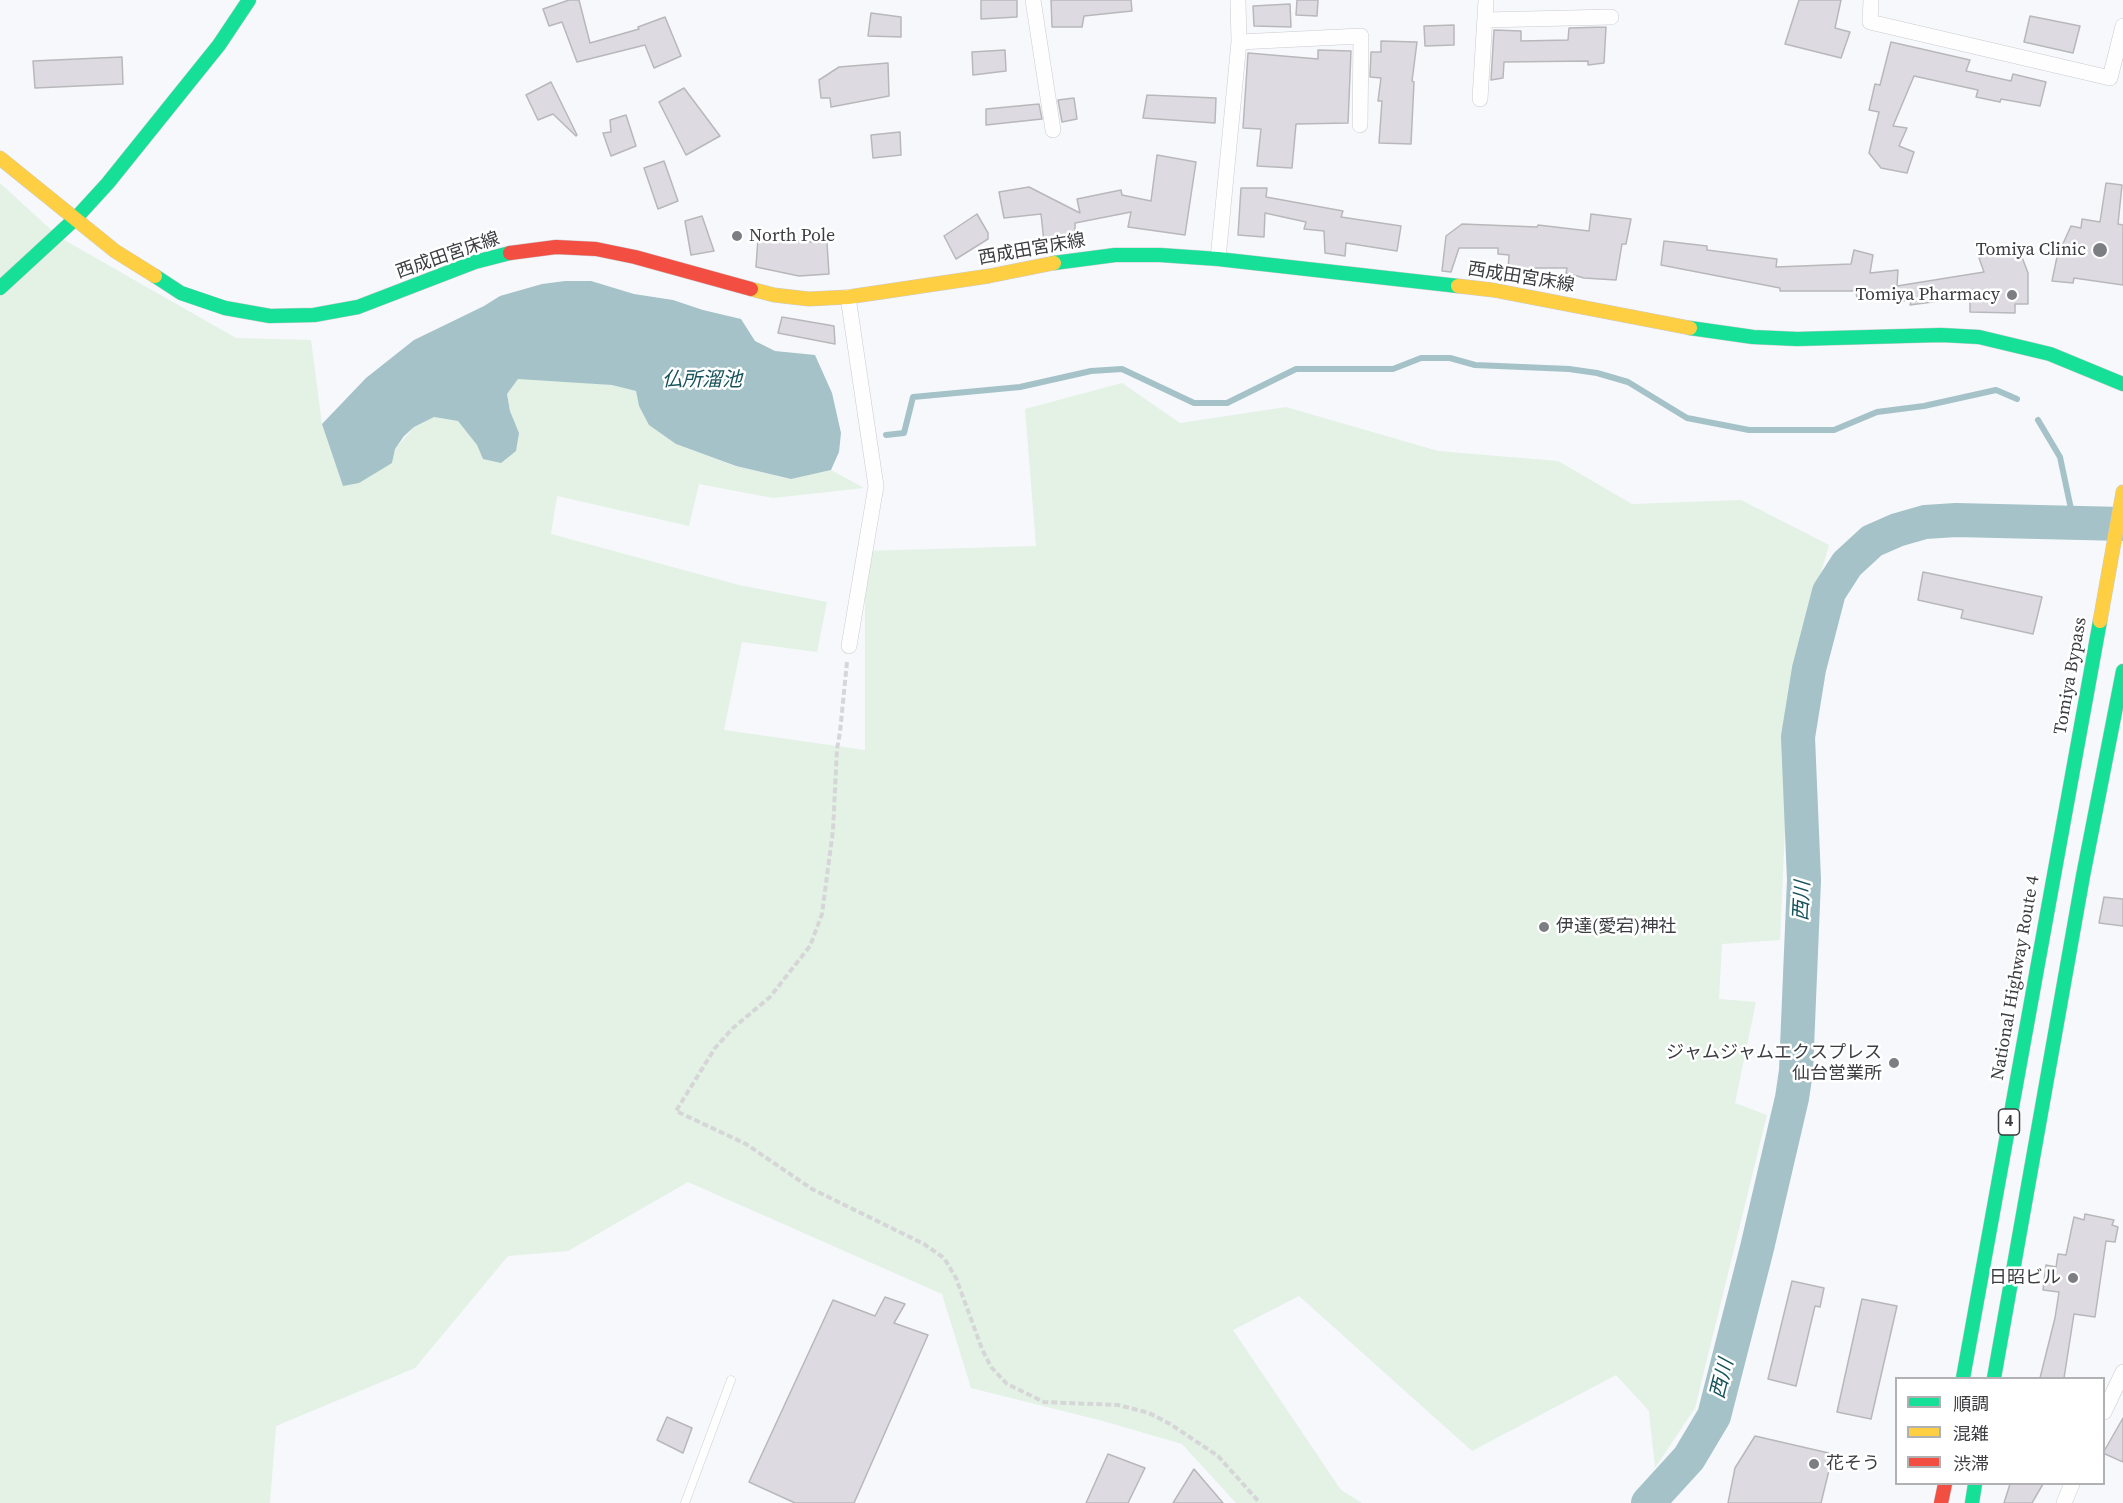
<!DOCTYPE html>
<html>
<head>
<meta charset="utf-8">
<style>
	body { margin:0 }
	#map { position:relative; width:2123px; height:1503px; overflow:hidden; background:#f6f8fc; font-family:"Source Serif 4","Noto Sans JP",serif }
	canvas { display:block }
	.legend { position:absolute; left:1895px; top:1377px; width:210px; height:108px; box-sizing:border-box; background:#fff; border:2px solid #b1b1b3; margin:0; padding:8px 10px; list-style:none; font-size:18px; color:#3c3d40 }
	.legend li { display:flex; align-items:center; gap:12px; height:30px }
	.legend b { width:30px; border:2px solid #b1b1b3 }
</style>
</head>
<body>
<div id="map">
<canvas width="2123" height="1503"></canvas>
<ul class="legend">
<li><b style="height:8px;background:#16e098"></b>順調</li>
<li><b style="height:8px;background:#ffcf43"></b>混雑</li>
<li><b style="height:8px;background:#f24e42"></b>渋滞</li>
</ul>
</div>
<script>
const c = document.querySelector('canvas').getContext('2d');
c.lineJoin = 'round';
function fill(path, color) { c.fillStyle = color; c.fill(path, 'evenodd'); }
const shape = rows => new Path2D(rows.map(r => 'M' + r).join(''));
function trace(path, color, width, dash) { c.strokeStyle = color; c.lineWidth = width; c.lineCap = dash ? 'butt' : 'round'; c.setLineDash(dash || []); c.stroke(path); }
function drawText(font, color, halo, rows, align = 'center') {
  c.font = font + ' "Source Serif 4","Noto Sans JP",serif'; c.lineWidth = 5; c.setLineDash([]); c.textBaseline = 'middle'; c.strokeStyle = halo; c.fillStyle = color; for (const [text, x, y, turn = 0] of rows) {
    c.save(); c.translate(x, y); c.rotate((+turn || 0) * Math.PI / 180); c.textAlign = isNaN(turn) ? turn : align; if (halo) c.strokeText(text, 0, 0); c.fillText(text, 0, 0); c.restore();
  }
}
const green = shape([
	[0,183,59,237,236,338,311,340,322,424,378,470,392,463,395,449,414,427,434,417,458,421,477,445,483,459,519,433,510,411,507,394,518,379,539,379,613,385,636,391,639,406,676,444,735,466,790,479,831,470,864,488,773,498,699,484,689,526,557,496,551,534,739,585,827,602,817,652,742,642,724,730,865,750,865,551,1036,546,1025,409,1122,383,1180,423,1286,407,1438,451,1558,461,1632,504,1741,500,1829,545,1792,672,1780,940,1722,944,1719,999,1756,1002,1735,1103,1767,1115,1695,1408,1655,1468,1649,1411,1616,1375,1472,1451,1299,1296,1233,1330,1341,1490,1362,1503,1236,1503,1182,1444,1103,1421,971,1388,942,1294,688,1182,568,1251,508,1256,415,1368,276,1426,270,1503,0,1503]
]);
const water = shape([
	[565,281,591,281,634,294,673,300,703,310,741,319,755,341,775,351,815,355,832,393,841,433,839,452,831,470,791,479,736,466,676,444,649,425,639,406,636,391,612,385,518,379,507,394,510,411,519,433,516,451,501,463,483,459,477,445,458,421,434,417,414,427,404,436,395,449,392,463,359,483,343,486,322,424,366,378,414,340,484,306,500,296,542,284]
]);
const stream = shape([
	[2038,420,2060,457,2074,523],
	[886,435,904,433,913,397,1020,387,1091,371,1122,369,1194,403,1227,403,1296,369,1393,369,1421,358,1450,358,1475,365,1569,369,1597,373,1628,382,1687,418,1749,430,1834,430,1877,412,1924,406,1996,390,2017,399]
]);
const river = shape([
	[1648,1503,1689,1458,1714,1416,1757,1248,1792,1098,1796,1071,1804,880,1798,737,1809,669,1829,592,1847,564,1872,541,1897,530,1925,522,1956,520,2123,524]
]);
const building = shape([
	[569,0,579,0,590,43,639,29,638,27,665,17,681,56,654,68,645,45,577,62,562,22,549,26,543,9,569,0],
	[981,0,1017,0,1017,17,981,19,981,0],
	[1051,0,1131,0,1132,11,1084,16,1082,27,1052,27,1051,0],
	[1297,0,1318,0,1317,16,1296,15,1297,0],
	[1799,0,1841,0,1835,28,1850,32,1841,58,1785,44,1799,0],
	[1290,4,1291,27,1254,26,1253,6,1290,4],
	[871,13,901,17,901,37,868,36,871,13],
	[2030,16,2080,26,2073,53,2024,42,2030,16],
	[1454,25,1454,45,1425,46,1424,26,1454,25],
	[1606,27,1604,63,1588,65,1588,61,1504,62,1503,78,1491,80,1494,30,1521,31,1521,41,1568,40,1569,28,1606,27],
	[1381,41,1417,42,1412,81,1414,82,1411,144,1379,143,1382,101,1378,101,1381,78,1370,77,1371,52,1381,52,1381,41],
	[1891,42,1970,60,1966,71,2011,81,2013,74,2046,82,2040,106,2001,99,2000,102,1976,97,1978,90,1914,76,1893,126,1907,128,1899,146,1914,152,1907,173,1881,168,1869,153,1879,112,1869,110,1875,84,1880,85,1891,42],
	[1005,50,1006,71,973,75,972,52,1005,50],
	[1318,50,1351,51,1348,123,1296,124,1292,168,1257,166,1261,129,1243,128,1248,53,1318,59,1318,50],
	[122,57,123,84,35,88,33,61,122,57],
	[888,63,889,96,831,107,830,98,821,98,819,80,839,67,888,63],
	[551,82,577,135,576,136,553,114,538,120,526,95,551,82],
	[684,88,720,136,686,155,659,102,684,88],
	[1147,95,1216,98,1215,123,1143,118,1147,95],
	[1074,98,1077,119,1062,122,1058,100,1074,98],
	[1039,104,1042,119,986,125,986,109,1039,104],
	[626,115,636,146,611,156,603,133,611,132,610,120,626,115],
	[900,132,901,155,873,158,871,135,900,132],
	[1157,155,1196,162,1185,235,1128,227,1131,212,1075,223,1075,238,1044,242,1041,214,1004,218,999,192,1029,187,1080,213,1077,199,1121,190,1122,195,1151,201,1157,155],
	[664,161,678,201,658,209,644,168,664,161],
	[2106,183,2122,185,2118,224,2123,225,2123,285,2074,278,2073,283,2052,281,2057,257,2071,226,2081,228,2082,219,2100,222,2106,183],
	[1241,188,1267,188,1266,197,1343,211,1341,217,1401,226,1397,251,1346,243,1345,256,1325,253,1324,231,1304,229,1306,222,1265,213,1264,237,1238,235,1241,188],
	[977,214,988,233,988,239,956,259,944,236,977,214],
	[1591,214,1631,219,1626,244,1622,244,1616,280,1584,278,1566,273,1567,268,1527,268,1526,271,1508,270,1509,255,1498,254,1498,248,1459,248,1451,272,1442,271,1446,236,1462,224,1537,227,1538,225,1589,231,1591,214],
	[702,216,714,251,691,255,685,221,702,216],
	[758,238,827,243,829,274,799,276,756,267,758,238],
	[1664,241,1707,246,1707,250,1777,259,1776,267,1851,264,1854,250,1873,255,1870,273,1898,270,1897,286,1984,272,1979,258,2017,244,2028,273,2028,304,2015,304,2015,313,1970,312,1970,297,1910,305,1911,301,1857,299,1856,291,1780,291,1780,288,1661,265,1664,241],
	[782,317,834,326,835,344,778,333,782,317],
	[1923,572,2042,597,2033,634,1961,618,1963,610,1918,600,1923,572],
	[2104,897,2123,899,2123,926,2099,923,2104,897],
	[2085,1214,2114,1220,2112,1225,2118,1227,2115,1242,2106,1241,2095,1317,2074,1314,2064,1378,2040,1378,2055,1318,2059,1292,2043,1290,2046,1265,2056,1267,2058,1254,2066,1255,2074,1217,2084,1220,2085,1214],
	[1792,1281,1824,1288,1820,1307,1815,1306,1796,1386,1768,1379,1792,1281],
	[885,1297,905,1304,894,1323,928,1335,854,1503,795,1503,749,1482,833,1300,875,1316,885,1297],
	[1862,1299,1897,1306,1871,1419,1837,1412,1862,1299],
	[667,1417,692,1428,683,1453,657,1440,667,1417],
	[2123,1418,2123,1462,2103,1453,2123,1418],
	[1755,1436,1833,1454,1821,1503,1728,1503,1735,1468,1755,1436],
	[1108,1454,1145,1468,1128,1503,1086,1503,1108,1454],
	[1194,1469,1223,1503,1173,1503,1194,1469],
	[2010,1484,2043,1484,2032,1503,2004,1503,2010,1484]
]);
const path = shape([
	[847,662,840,732,837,749,833,830,822,914,810,946,770,997,733,1028,715,1048,676,1111,746,1144,812,1189,924,1244,944,1258,956,1278,982,1349,991,1367,1007,1384,1044,1402,1118,1405,1149,1413,1170,1424,1218,1456,1260,1503]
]);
const lane = shape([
	[685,1503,731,1380]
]);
const street = shape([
	[1033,0,1053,130],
	[1871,0,1870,22,2110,78,2123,26],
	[1485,20,1611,17],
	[1239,42,1361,36,1360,125],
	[1480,99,1486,0],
	[1218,259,1239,42,1238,0],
	[848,297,876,486,849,646],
	[2104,1412,2123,1372],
	[2064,1503,2072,1484]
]);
const fast = shape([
	[1054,263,1115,255,1160,255,1218,259,1458,286],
	[155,276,181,293,225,308,270,316,314,315,358,307,475,262,510,253],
	[0,288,76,218,108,183,219,45,249,0],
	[1690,328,1753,337,1797,339,1941,335,1979,337,2050,354,2123,384],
	[1963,1378,2100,621],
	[1994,1378,2083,876,2123,671],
	[1972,1503,1975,1484]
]);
const slow = shape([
	[0,158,115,251,155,276],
	[1458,286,1493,290,1690,328],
	[751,289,774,295,809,299,848,297,989,276,1054,263],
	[2100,621,2123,492]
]);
const jam = shape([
	[510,253,556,247,596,249,635,257,751,289],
	[1941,1503,1945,1484]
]);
const markers = [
	[737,236,6,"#7d7e82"],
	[2100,250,8,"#7d7e82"],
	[2012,295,6,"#7d7e82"],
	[1544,927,6,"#7d7e82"],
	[1894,1063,6,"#7d7e82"],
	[2073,1278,6,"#7d7e82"],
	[1814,1464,6,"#7d7e82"]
];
const shields = [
	[2009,1122,21]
];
const shieldNames = [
	["4",2009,1122]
];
const poiNames = [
	["North Pole",749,236,"left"],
	["Tomiya Clinic",2086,250],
	["Tomiya Pharmacy",2000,295],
	["伊達(愛宕)神社",1556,927,"left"],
	["ジャムジャムエクスプレス",1882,1053],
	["仙台営業所",1882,1074],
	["日昭ビル",2061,1278],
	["花そう",1826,1464,"left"]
];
const streetNames = [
	["西成田宮床線",1032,250,-10],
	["西成田宮床線",448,256,-19],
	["西成田宮床線",1521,278,9],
	["Tomiya Bypass",2071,676,-80],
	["National Highway Route 4",2016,978,-80]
];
const waterNames = [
	["仏所溜池",702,381],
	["西川",1803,901,-87],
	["西川",1723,1379,-76]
];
fill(green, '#e3f2e5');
fill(water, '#a4c2c8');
trace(stream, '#a4c2c8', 6);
trace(river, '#a4c2c8', 34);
fill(building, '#dedae2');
trace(building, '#b8b8bb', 1.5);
trace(lane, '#cacbce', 9);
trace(street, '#cacbce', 16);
trace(fast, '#cacbce', 15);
trace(slow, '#cacbce', 15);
trace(jam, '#cacbce', 15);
trace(path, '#d6d6d8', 4, [6, 3]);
trace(lane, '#fefeff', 8);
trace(street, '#fefeff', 15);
trace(fast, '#16e098', 14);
trace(slow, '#ffcf43', 14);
trace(jam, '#f24e42', 14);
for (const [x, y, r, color] of markers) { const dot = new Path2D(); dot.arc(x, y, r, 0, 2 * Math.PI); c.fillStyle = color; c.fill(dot); trace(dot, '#fff', 2); }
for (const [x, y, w] of shields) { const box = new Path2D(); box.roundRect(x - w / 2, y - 13, w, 26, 4.5); c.fillStyle = '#fff'; c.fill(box); trace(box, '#3c3d40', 1.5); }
drawText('bold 16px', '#3c3d40', null, shieldNames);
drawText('18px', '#3c3d40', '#fff', poiNames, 'right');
drawText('18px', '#3c3d40', '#fff', streetNames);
drawText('italic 20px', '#18535c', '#fff', waterNames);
</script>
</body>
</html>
